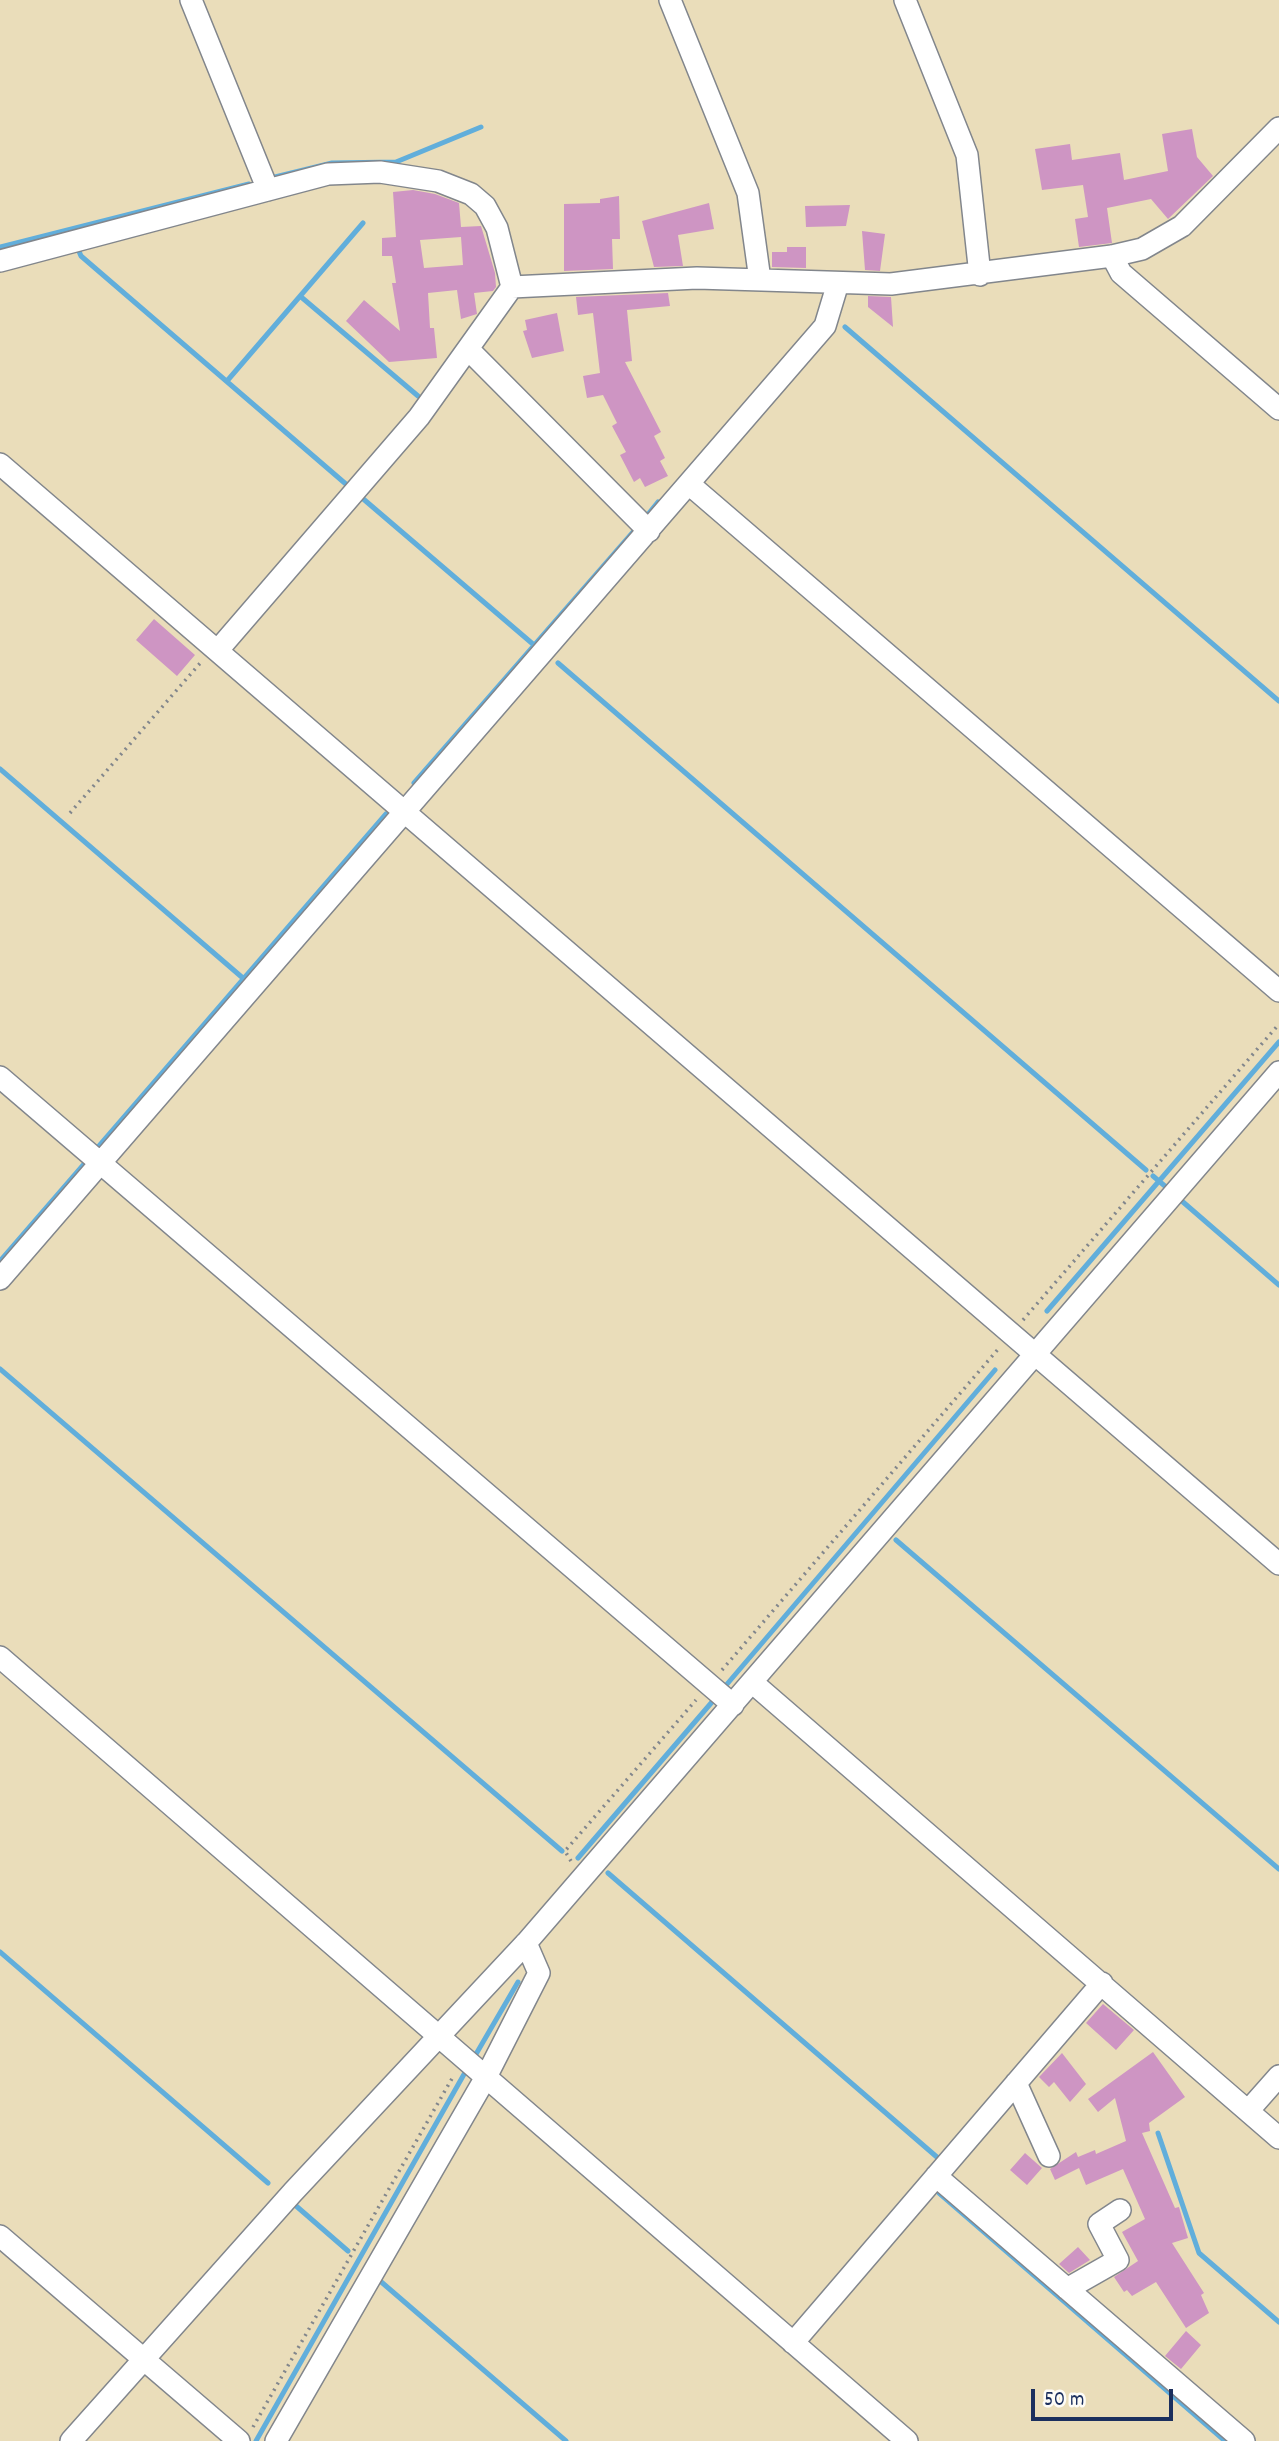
<!DOCTYPE html>
<html>
<head>
<meta charset="utf-8">
<style>
	body { margin:0 }
	#map { position:relative; width:1279px; height:2441px; overflow:hidden; background:#eaddba; font-family:Dekko,sans-serif }
	canvas { display:block }
	.scale { position:absolute; left:1031px; top:2389px; width:142px; height:32px; box-sizing:border-box; border:4px solid #1b2f5e; border-top:0; padding-left:9px; font-size:21px; line-height:24px; white-space:nowrap; color:#1b2f5e; -webkit-text-stroke:5px #fdfcf7; paint-order:stroke }
</style>
</head>
<body>
<div id="map">
<canvas width="1279" height="2441"></canvas>
<div class="scale">50 m</div>
</div>
<script>
const c = document.querySelector('canvas').getContext('2d');
c.lineJoin = 'round';
const shape = rows => new Path2D(rows.map(r => 'M' + r).join(''));
function trace(path, color, width, dash) { c.strokeStyle = color; c.lineWidth = width; c.lineCap = dash ? 'butt' : 'round'; c.setLineDash(dash || []); c.stroke(path); }
function fill(path, color) { c.fillStyle = color; c.fill(path, 'evenodd'); }
const stream = shape([
	[271,178,332,163,396,162,481,127],
	[0,247,249,184],
	[78,249,81,256,347,485],
	[300,296,418,396],
	[845,327,1279,701],
	[227,381,363,223],
	[361,497,534,645],
	[645,518,658,502],
	[558,663,1146,1170],
	[0,769,244,979],
	[414,783,634,531],
	[99,1146,386,814],
	[1153,1176,1166,1187],
	[1183,1202,1279,1285],
	[0,1261,85,1163],
	[1047,1311,1279,1042],
	[0,1369,562,1851],
	[896,1540,1279,1869],
	[722,1690,995,1370],
	[578,1858,712,1702],
	[608,1873,938,2158],
	[0,1952,268,2183],
	[472,2061,518,1982],
	[1158,2133,1199,2253,1279,2322],
	[939,2193,1225,2441],
	[295,2205,348,2251],
	[379,2280,566,2441],
	[256,2441,467,2069]
]);
const building = shape([
	[1192,129,1197,157,1213,176,1168,219,1151,199,1107,208,1112,243,1079,247,1075,219,1088,217,1083,185,1042,190,1035,149,1070,144,1072,160,1120,153,1124,180,1168,171,1162,134],
	[413,190,435,194,459,203,461,227,481,226,495,273,496,287,493,291,474,293,477,314,461,319,457,290,428,293,430,328,434,328,437,358,389,362,346,321,364,300,400,331,392,283,396,283,392,256,382,256,382,238,396,237,393,192],
	[461,237,463,265,424,268,420,240],
	[619,196,620,239,612,239,613,269,564,271,564,204,600,203,600,199],
	[709,203,714,229,678,235,683,266,654,267,642,221],
	[850,205,846,226,806,227,805,206],
	[862,231,885,234,880,271,865,270],
	[787,247,806,247,806,268,772,267,772,252,787,252],
	[668,293,670,306,627,310,632,361,625,362,661,432,654,436,665,458,660,461,668,476,645,487,640,478,634,482,620,455,626,452,612,426,617,423,603,395,587,398,583,376,600,373,593,313,578,315,576,297],
	[868,296,891,297,893,327,868,307],
	[557,313,564,351,532,358,523,331,527,330,525,320],
	[154,619,195,655,177,676,136,640],
	[1103,2004,1134,2030,1116,2050,1086,2023],
	[1153,2052,1185,2097,1149,2123,1150,2131,1142,2133,1175,2208,1179,2207,1188,2238,1172,2243,1204,2293,1201,2295,1209,2313,1186,2328,1156,2282,1132,2296,1127,2290,1124,2292,1114,2277,1138,2261,1122,2232,1145,2219,1123,2169,1086,2185,1079,2168,1055,2180,1050,2169,1076,2152,1078,2157,1095,2150,1096,2154,1126,2141,1115,2098,1098,2112,1088,2099],
	[1062,2053,1086,2084,1070,2102,1054,2082,1049,2087,1039,2077],
	[1025,2153,1042,2168,1027,2185,1010,2170],
	[1078,2247,1090,2260,1069,2273,1059,2264],
	[1186,2331,1201,2345,1181,2369,1165,2356]
]);
const path = shape([
	[70,813,202,661],
	[1023,1320,1279,1024],
	[722,1670,1000,1347],
	[571,1861,565,1851,696,1700],
	[253,2427,454,2075]
]);
const minor = shape([
	[191,0,268,190],
	[670,0,748,193,760,280],
	[905,0,967,155,980,275],
	[1112,256,1121,273,1279,409],
	[0,261,328,174,380,172,438,181,471,194,485,206,497,228,512,287],
	[468,349,649,531],
	[0,464,1279,1564],
	[689,484,1279,991],
	[218,650,419,417,512,287,697,278,891,284,1112,256,1142,249,1182,226,1279,128],
	[0,1077,733,1705],
	[0,1279,825,326,838,283],
	[0,1657,907,2441],
	[753,1683,1279,2138],
	[1016,2083,1049,2156],
	[1248,2111,1279,2076],
	[936,2176,1244,2441],
	[0,2236,239,2441],
	[1067,2289,1118,2260,1099,2224,1120,2210],
	[793,2343,1102,1983],
	[71,2441,293,2192,526,1943,1279,1072],
	[276,2441,486,2077,539,1973,526,1943]
]);
trace(stream, '#61aedb', 5);
fill(building, '#ce95c3');
trace(minor, '#82868c', 24);
trace(path, '#82868c', 3.5, [2, 5]);
trace(minor, '#fff', 21);
</script>
</body>
</html>
